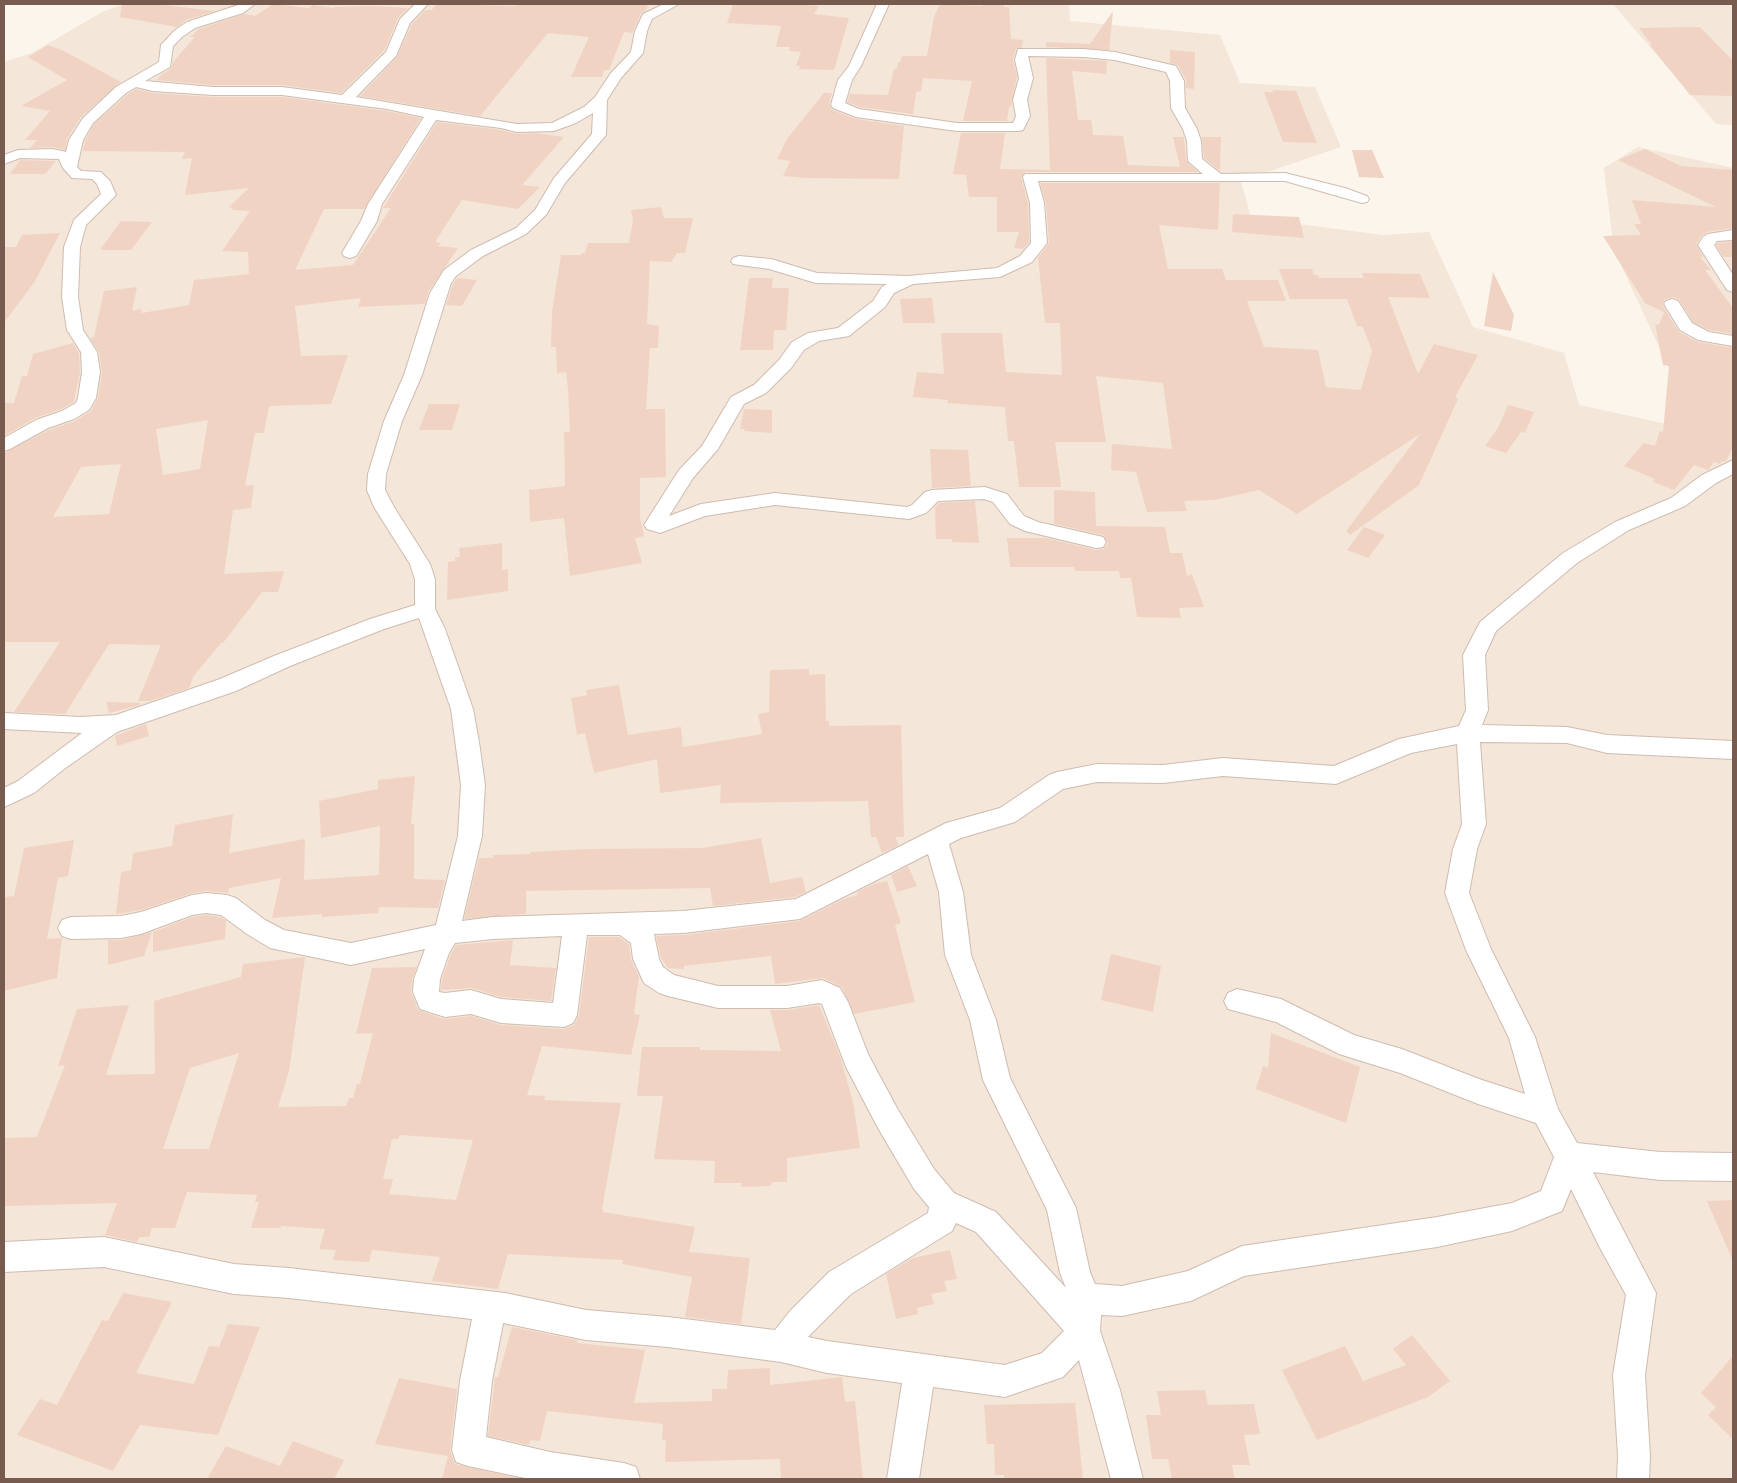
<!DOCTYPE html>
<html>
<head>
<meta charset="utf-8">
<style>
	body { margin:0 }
	#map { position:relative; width:1737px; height:1483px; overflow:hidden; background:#fcf5eb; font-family:Overpass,sans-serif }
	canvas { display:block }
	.frame { position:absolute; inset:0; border:5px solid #775b4e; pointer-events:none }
</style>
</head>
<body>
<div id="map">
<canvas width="1737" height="1483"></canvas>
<div class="frame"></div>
</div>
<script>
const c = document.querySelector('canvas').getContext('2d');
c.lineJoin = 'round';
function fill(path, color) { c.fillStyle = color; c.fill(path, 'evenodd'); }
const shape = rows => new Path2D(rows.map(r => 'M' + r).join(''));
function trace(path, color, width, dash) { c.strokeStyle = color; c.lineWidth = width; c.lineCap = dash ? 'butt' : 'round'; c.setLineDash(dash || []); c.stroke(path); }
const residential = shape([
	[125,4,1069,4,1070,21,1220,35,1240,83,1315,87,1341,147,1241,181,1251,218,1383,235,1429,232,1473,327,1564,353,1579,405,1680,427,1679,390,1614,250,1604,168,1638,147,1733,168,1733,1479,4,1479,4,62,32,53,104,11],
	[1613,4,1733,4,1733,125,1716,124]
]);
const building = shape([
	[122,4,156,4,215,11,186,20,177,27,120,17],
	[273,4,309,8,312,5,333,8,334,7,374,6,408,8,398,18,384,51,341,93,282,85,213,85,156,80,162,74,171,69,173,62,195,37,190,37,198,30,196,30,244,14,255,16],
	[436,4,515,6,516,4,649,4,645,11,641,13,632,33,624,32,609,70,604,70,602,77,571,77,589,37,548,33,480,116,360,96,397,57,412,24,425,10,432,10],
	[733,4,793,4,819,6,814,14,849,18,834,70,799,69,800,66,796,66,801,52,789,51,790,47,776,47,781,26,727,23],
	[940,4,982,6,982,4,1004,4,1004,7,1009,7,1011,39,1023,40,1022,47,1016,49,1013,60,1017,76,1011,107,1009,107,1007,121,963,121,972,81,923,78,921,91,916,92,913,114,860,107,847,102,850,94,888,95,894,69,897,69,898,62,900,62,902,56,927,56,934,17],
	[1113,11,1109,50,1046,47,1046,42,1090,44],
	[1700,27,1733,61,1733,96,1690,95,1650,45,1652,45,1639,28],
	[48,45,64,51,121,82,81,117,67,139,65,150,53,147,30,148,37,140,25,140,50,111,21,106,67,80,28,57],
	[1170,50,1195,52,1194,89,1186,88,1186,80,1178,65,1170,63],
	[1046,58,1107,61,1106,74,1072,71,1078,120,1091,120,1093,135,1123,136,1128,165,1180,167,1173,137,1184,137,1186,161,1198,172,1025,172,1021,177,1028,203,1029,242,1023,249,1014,248,1019,232,997,232,997,197,969,197,966,175,953,174,961,133,1005,133,1000,169,1050,170],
	[136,89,153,93,213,97,282,97,387,111,421,118,364,209,324,209,295,270,353,265,391,208,383,208,437,122,501,130,517,134,535,133,564,137,522,185,540,187,518,209,462,200,435,242,441,243,438,246,458,248,428,292,425,304,358,307,361,298,295,306,301,356,348,355,331,404,269,406,264,433,255,433,245,486,254,485,251,508,233,510,224,574,284,571,278,592,262,592,223,643,221,643,193,677,189,688,150,701,138,701,161,645,109,644,65,714,14,712,60,642,4,642,4,453,49,430,75,421,91,411,98,398,102,372,99,352,90,338,94,337,104,291,137,287,132,311,141,309,142,313,189,305,194,280,249,274,248,252,222,251,250,211,232,210,233,208,229,207,249,188,185,195,192,158,182,159,185,152,83,151,85,141,94,124,127,95],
	[208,420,200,469,163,475,156,429],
	[121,464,109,514,53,517,81,467],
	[1273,90,1296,91,1317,143,1283,142,1264,92,1273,92],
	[824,93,832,93,829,104,832,110,856,119,904,126,899,179,807,178,783,176,790,161,777,159,787,139],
	[1202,137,1221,137,1220,171,1204,158],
	[1645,149,1681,166,1733,170,1733,228,1707,232,1701,236,1696,244,1703,257,1700,257,1711,270,1705,270,1733,308,1733,334,1710,330,1693,322,1679,299,1673,297,1665,299,1662,305,1679,332,1698,342,1733,348,1733,447,1726,461,1722,461,1720,464,1714,462,1708,470,1694,465,1674,490,1653,482,1655,479,1624,466,1644,443,1655,446,1660,431,1663,432,1669,366,1663,365,1655,324,1659,325,1664,312,1645,303,1603,236,1641,235,1634,224,1641,224,1632,200,1716,207,1618,160],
	[1352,150,1372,150,1384,178,1359,177],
	[20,160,56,161,45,174,10,174],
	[1040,183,1220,183,1218,230,1159,225,1168,269,1222,269,1226,280,1278,280,1286,301,1247,301,1264,347,1318,350,1326,387,1361,390,1372,351,1363,327,1357,326,1347,299,1290,299,1279,269,1312,269,1314,275,1318,275,1319,278,1364,278,1362,273,1420,274,1430,298,1388,297,1418,374,1434,344,1478,355,1455,397,1458,399,1419,485,1350,535,1346,531,1420,434,1297,514,1259,490,1214,500,1184,501,1187,511,1147,512,1136,472,1111,470,1112,444,1172,449,1163,383,1096,376,1106,442,1055,442,1061,487,1019,487,1014,441,1008,441,1005,407,947,403,948,400,913,397,917,372,944,374,941,333,1002,333,1006,372,1062,375,1060,323,1045,323,1038,258,1049,243,1046,203],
	[661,207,664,218,693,218,685,253,677,253,671,262,650,261,647,324,659,326,658,348,650,348,646,409,665,409,666,477,640,478,640,517,644,536,635,538,642,563,570,576,564,518,530,522,529,490,565,486,564,432,570,432,568,389,566,372,557,373,556,347,551,347,552,312,561,255,581,255,582,253,585,253,588,243,629,243,633,221,631,210],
	[1233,214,1299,217,1304,238,1232,232],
	[121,221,152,222,131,250,100,250],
	[60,233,35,281,4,323,4,247,16,247,22,235],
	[1733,242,1733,257,1724,257,1716,245,1718,243],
	[1493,272,1514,315,1511,331,1484,326],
	[457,278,477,280,462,306,446,305,453,284],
	[749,278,773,278,772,288,789,288,786,330,774,330,773,350,740,350],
	[932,298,935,323,903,323,900,299],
	[73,343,79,353,80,372,74,402,61,409,35,418,4,436,4,403,14,403,22,376,27,376,33,354],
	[429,404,460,404,452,430,419,430],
	[1508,405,1534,412,1525,433,1521,432,1506,453,1485,446,1498,428],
	[744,409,772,410,772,433,744,431,745,429,740,429],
	[930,449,968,450,971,486,932,488],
	[1054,490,1095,492,1096,526,1165,527,1170,553,1182,553,1187,576,1192,574,1204,607,1179,608,1181,618,1137,617,1131,578,1120,578,1119,571,1075,571,1074,567,1010,567,1007,538,1046,538,1096,550,1103,549,1108,543,1103,535,1054,524],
	[975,501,979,543,952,542,952,539,936,539,935,507,939,503],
	[1364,527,1385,535,1368,558,1347,550],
	[502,543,502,570,508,569,508,591,447,600,448,562,455,561,455,557,460,557,459,548],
	[809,669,809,675,825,674,826,721,829,721,829,726,901,725,904,837,895,837,899,845,882,853,876,837,871,837,868,801,720,803,721,785,660,793,657,759,594,773,585,733,577,735,571,698,587,695,586,690,619,685,628,735,681,727,683,747,762,734,758,714,769,712,770,670],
	[106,702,140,703,140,705,109,713],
	[146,724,149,736,117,746,115,736],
	[415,776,411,824,414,824,414,879,445,880,438,908,379,907,378,913,322,917,322,914,272,918,281,878,229,888,228,893,206,891,192,893,141,910,116,914,121,872,131,870,133,853,172,846,175,825,233,814,229,853,305,839,304,880,379,875,380,826,321,838,319,801,378,789,378,780],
	[761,838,770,883,802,877,806,892,795,897,713,906,710,888,526,891,526,914,464,919,479,858,493,858,493,855,530,854,530,852,589,849,702,848],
	[74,840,68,876,58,878,47,939,62,938,57,978,4,991,4,897,14,896,24,848],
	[908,866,917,886,897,892,891,875],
	[887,881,901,923,895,925,915,1002,854,1014,842,987,823,978,775,984,771,956,684,966,684,969,668,968,661,958,656,936,683,935,800,921,846,898,858,895,857,892,874,884],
	[206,915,220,917,226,921,225,939,153,952,153,932,192,917],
	[152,932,144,956,108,965,108,940,121,940],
	[589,937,619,937,629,944,631,960,639,977,634,1014,640,1015,631,1055,542,1046,527,1095,545,1096,544,1100,621,1103,602,1209,603,1209,603,1212,695,1227,689,1252,750,1258,741,1324,685,1317,692,1277,622,1264,623,1260,508,1254,498,1289,432,1281,440,1257,372,1250,369,1262,333,1260,336,1250,319,1249,325,1229,281,1226,281,1228,251,1228,259,1202,255,1202,257,1195,187,1192,175,1228,152,1228,149,1237,139,1237,137,1242,105,1235,117,1203,4,1206,4,1138,37,1137,65,1065,58,1066,77,1009,129,1005,106,1075,155,1074,154,1001,241,977,243,964,305,957,289,1071,278,1107,346,1106,349,1098,353,1098,357,1084,360,1084,373,1033,356,1034,372,968,417,967,412,979,411,992,418,1010,444,1019,471,1016,501,1025,564,1029,574,1025,579,1015],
	[239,1053,209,1149,163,1149,190,1068],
	[400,1135,473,1140,456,1200,389,1194,393,1179,383,1179,392,1139,398,1139],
	[513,940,510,965,556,968,551,1001,501,997,472,988,441,990,442,979,451,954,456,945],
	[1111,954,1161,966,1153,1012,1101,1000],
	[819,1005,840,1056,853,1102,860,1148,787,1158,787,1182,772,1182,771,1186,741,1187,742,1183,714,1183,715,1161,654,1159,663,1096,637,1096,642,1047,700,1047,700,1050,781,1051,770,1010,787,1010],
	[1271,1033,1360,1067,1346,1123,1256,1089,1263,1066,1268,1068],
	[1733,1200,1733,1261,1707,1201],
	[950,1250,957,1279,944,1281,947,1291,931,1294,934,1304,917,1308,918,1314,896,1319,886,1274,913,1258],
	[123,1293,172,1302,136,1373,194,1384,209,1346,219,1347,228,1324,260,1327,218,1435,140,1425,113,1471,17,1435,40,1399,57,1405,102,1320,108,1321],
	[512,1327,577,1340,577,1343,645,1350,634,1403,712,1401,712,1389,727,1389,728,1370,770,1368,770,1385,842,1377,845,1402,855,1401,863,1479,781,1479,780,1459,665,1462,666,1440,662,1440,663,1424,547,1411,540,1441,530,1440,529,1445,488,1436,495,1377,498,1377],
	[1412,1335,1450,1381,1428,1397,1317,1440,1282,1370,1345,1346,1363,1381,1406,1365,1393,1349],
	[1733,1356,1733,1439,1708,1415,1716,1407,1701,1393],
	[399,1378,457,1389,450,1450,455,1464,522,1479,442,1479,448,1456,375,1444],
	[1205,1390,1208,1405,1254,1404,1260,1434,1244,1435,1250,1465,1232,1465,1235,1479,1172,1479,1168,1459,1152,1459,1146,1415,1161,1415,1157,1391],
	[1075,1403,1083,1479,1004,1479,1004,1475,995,1475,994,1444,987,1444,984,1405],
	[293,1441,344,1460,334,1479,207,1479,226,1446,280,1466]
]);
const street = shape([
	[241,4,255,4,243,13,195,28,182,37,173,46,170,67,145,81,213,87,282,87,342,95,386,52,400,19,415,4,428,4,410,23,396,56,356,97,517,124,552,123,584,107,595,97,611,73,631,52,635,31,643,14,664,4,679,4,652,19,647,31,643,53,621,78,607,100,606,135,565,183,546,215,526,234,483,256,456,276,451,283,422,375,402,421,386,474,385,490,394,507,430,564,435,579,435,609,445,629,473,709,479,742,485,785,482,836,462,921,493,917,683,911,796,899,946,823,1000,808,1049,775,1057,772,1097,764,1163,765,1223,758,1334,766,1399,739,1459,726,1466,710,1463,655,1480,622,1563,553,1615,522,1671,498,1702,475,1733,460,1733,474,1716,483,1685,506,1629,530,1577,563,1496,631,1485,655,1488,710,1482,725,1567,727,1607,735,1733,741,1733,759,1607,753,1567,743,1480,742,1486,824,1477,849,1469,893,1491,949,1535,1037,1558,1109,1577,1143,1660,1152,1733,1153,1733,1181,1660,1180,1593,1172,1656,1293,1645,1375,1650,1456,1649,1479,1617,1479,1618,1456,1613,1375,1626,1295,1599,1246,1571,1189,1562,1211,1512,1231,1437,1247,1244,1276,1191,1301,1122,1316,1101,1315,1100,1331,1120,1390,1143,1479,1111,1479,1079,1360,1063,1377,1005,1397,933,1387,919,1479,887,1479,902,1383,827,1373,781,1362,668,1347,586,1340,503,1323,492,1381,486,1437,550,1452,624,1463,636,1467,640,1479,530,1479,468,1466,456,1462,452,1450,460,1381,472,1319,289,1298,234,1294,104,1267,4,1272,4,1242,104,1237,234,1264,289,1268,505,1293,586,1310,668,1317,775,1330,790,1311,829,1272,928,1213,929,1207,914,1189,878,1128,846,1067,822,1004,819,1003,787,1008,718,1008,668,996,659,993,644,983,633,959,631,943,620,935,587,935,577,1015,573,1023,564,1027,501,1023,471,1014,445,1017,420,1009,413,992,414,979,425,949,351,965,270,948,247,934,221,915,206,913,192,915,141,934,121,938,71,939,62,936,58,928,62,920,71,917,121,916,141,912,192,895,206,893,227,895,236,898,265,920,284,930,351,943,436,925,458,836,461,785,451,709,419,618,384,629,290,666,236,691,117,732,64,769,34,793,4,807,4,788,18,781,82,733,4,729,4,713,80,717,116,715,220,679,274,656,370,619,415,605,415,579,410,564,374,507,367,490,368,474,384,421,404,375,430,293,444,270,471,250,516,228,535,210,554,178,592,134,593,113,576,123,554,131,517,132,501,128,436,120,382,204,377,221,358,253,356,256,350,258,344,256,342,253,361,221,368,204,424,117,387,109,282,95,213,95,153,91,136,87,126,93,93,123,83,140,77,167,81,171,101,172,110,181,116,195,86,225,80,247,78,297,83,330,97,352,100,372,96,398,89,410,74,419,48,428,10,449,4,451,4,438,36,420,62,411,76,403,78,398,82,372,81,352,67,330,62,297,64,247,74,220,101,194,97,184,92,179,72,178,63,168,59,159,20,158,4,164,4,155,18,150,53,149,66,152,69,140,83,118,116,87,159,62,161,45,174,31,187,22,241,4],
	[1457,744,1462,824,1453,849,1445,893,1466,950,1509,1038,1525,1094,1479,1079,1402,1049,1354,1035,1281,999,1237,989,1228,993,1224,1001,1228,1009,1276,1022,1339,1054,1400,1073,1478,1104,1536,1123,1554,1157,1541,1191,1512,1203,1437,1217,1242,1246,1188,1271,1122,1286,1095,1284,1090,1272,1076,1208,1010,1078,996,1020,971,955,963,892,949,844,961,838,1015,822,1063,789,1097,782,1163,783,1223,776,1336,784,1411,753,1457,744],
	[928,854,939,892,945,955,970,1020,983,1080,1047,1210,1060,1273,1066,1288,996,1212,954,1193,934,1169,898,1110,868,1054,848,1002,840,988,822,980,787,986,718,986,674,975,663,967,659,959,654,934,683,933,800,919,928,854],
	[562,936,553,1003,501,999,471,990,445,993,439,992,440,979,449,953,455,943,493,939,562,936],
	[956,1223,976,1232,1064,1331,1042,1353,1005,1365,827,1341,808,1337,851,1294,952,1231,956,1223],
	[877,4,889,4,861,66,852,80,845,103,859,109,957,123,1013,123,1016,116,1013,100,1019,78,1015,60,1018,49,1084,49,1115,52,1176,66,1184,81,1185,108,1197,129,1201,141,1202,159,1221,174,1285,173,1345,188,1367,196,1369,199,1367,202,1362,203,1285,181,1038,181,1044,203,1047,243,1032,262,1000,277,913,284,894,293,885,307,849,336,819,341,804,350,791,368,766,393,744,404,718,449,693,478,669,516,701,504,775,493,907,507,912,505,925,492,932,490,985,487,1007,494,1024,516,1038,522,1103,537,1106,542,1103,547,1096,548,1025,531,1010,524,993,502,984,499,938,501,926,513,909,519,775,505,705,516,660,533,647,529,644,525,679,470,702,446,731,397,754,385,779,360,792,342,808,333,838,328,873,301,882,287,887,284,816,283,769,269,733,264,731,261,733,258,739,256,771,259,817,273,908,276,997,268,1020,256,1031,243,1030,203,1023,177,1025,174,1203,174,1188,161,1187,141,1183,129,1171,108,1170,81,1166,72,1115,60,1084,57,1028,56,1033,78,1027,100,1030,116,1023,130,1018,131,957,131,856,117,833,108,831,105,838,80,849,66,877,4],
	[1733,230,1733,240,1717,241,1714,245,1733,275,1733,292,1727,290,1698,245,1703,237,1708,234,1733,230],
	[1672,299,1678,301,1692,323,1709,332,1733,336,1733,346,1698,340,1680,330,1664,304,1666,301,1672,299]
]);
fill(residential, '#f4e6d9');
fill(building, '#f1d3c3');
trace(street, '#cfbcb0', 2);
fill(street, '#fff');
</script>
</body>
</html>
